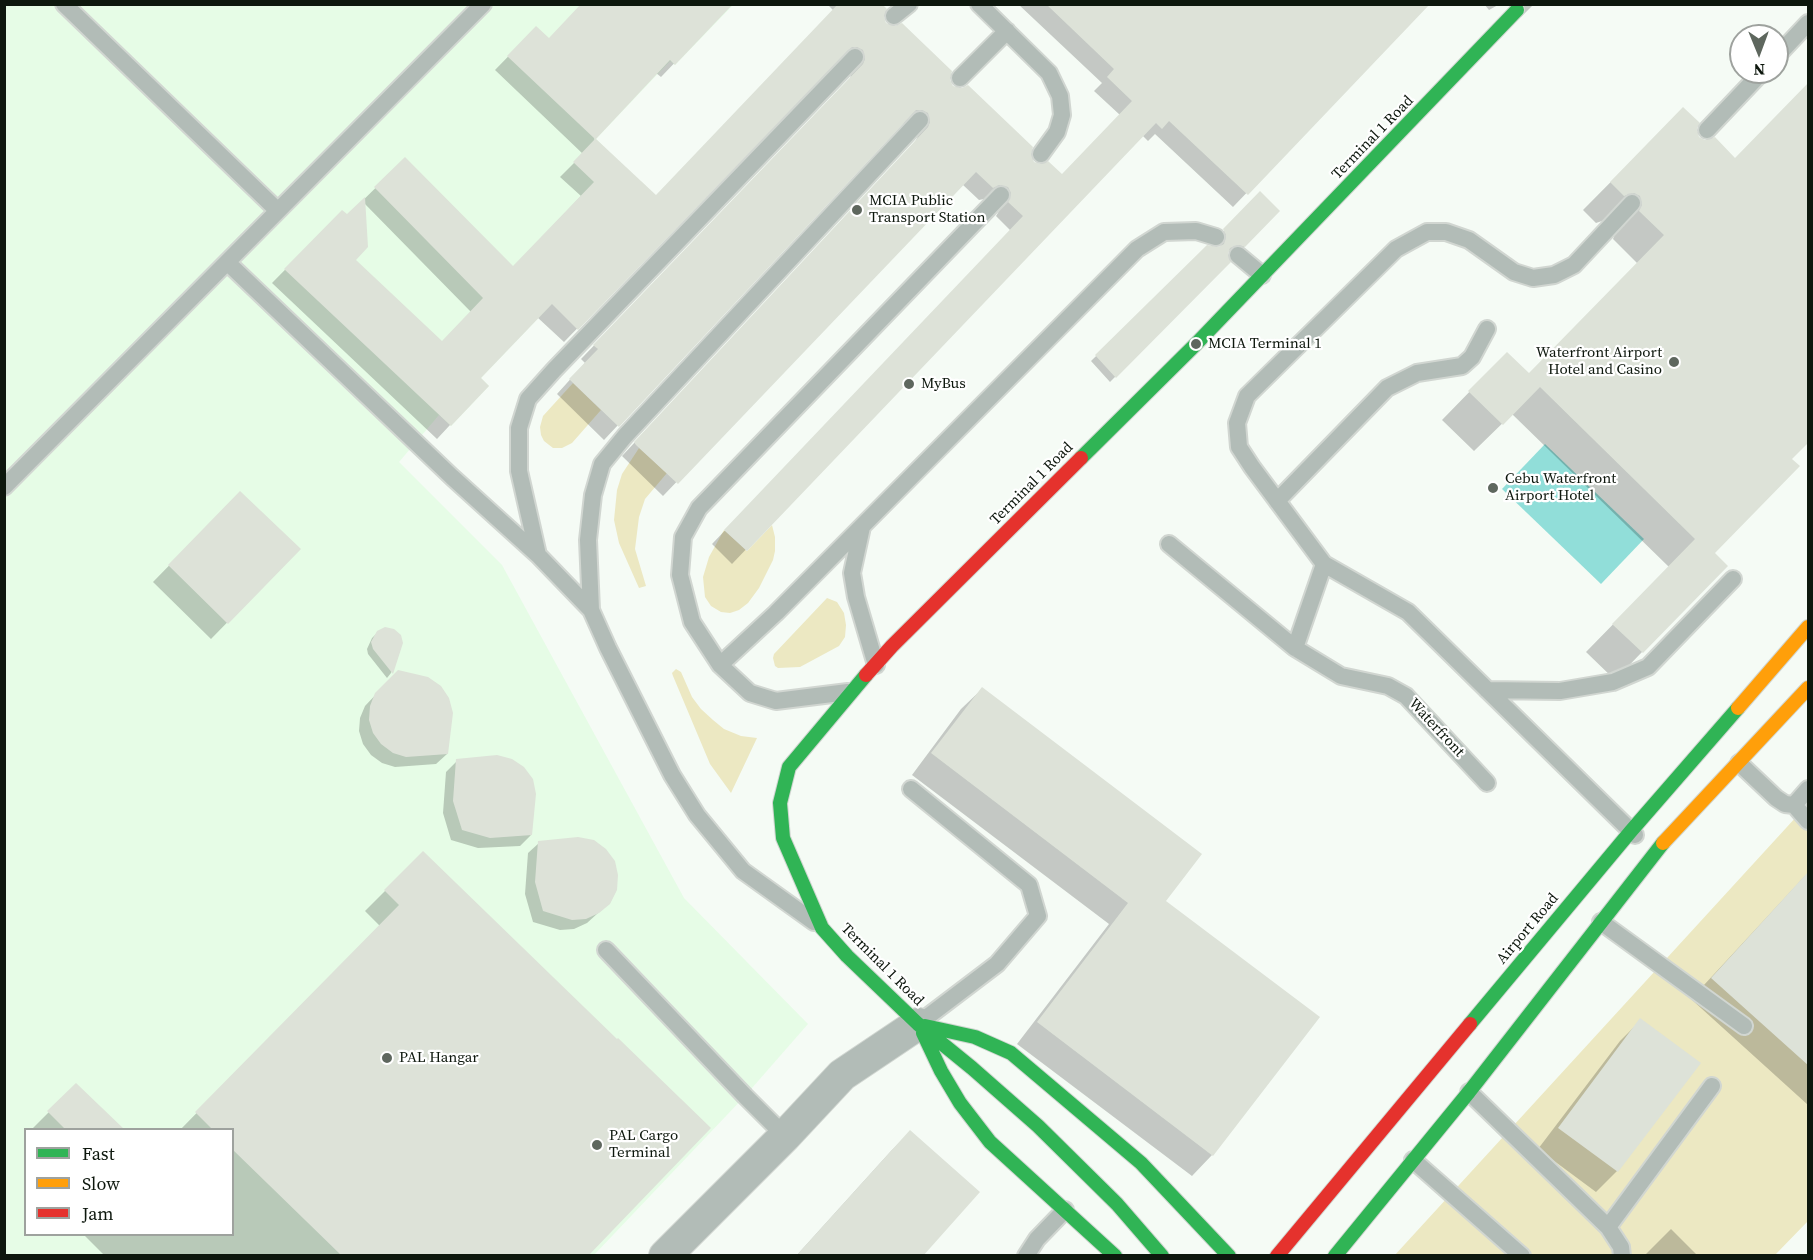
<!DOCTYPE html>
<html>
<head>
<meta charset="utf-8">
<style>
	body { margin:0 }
	#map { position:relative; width:1813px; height:1260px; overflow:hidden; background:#f5fbf5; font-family:"Source Serif 4",serif }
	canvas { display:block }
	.frame { position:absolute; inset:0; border:6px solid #0d170d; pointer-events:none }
	.legend { position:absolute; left:24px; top:1128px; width:210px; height:108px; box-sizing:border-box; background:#fff; border:2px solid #9ea29e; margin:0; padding:8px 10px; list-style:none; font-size:18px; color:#0d170d }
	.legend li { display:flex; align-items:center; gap:12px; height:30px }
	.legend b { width:30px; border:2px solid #9ea29e }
	.north { position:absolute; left:1729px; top:24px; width:60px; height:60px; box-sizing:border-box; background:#fff; border:2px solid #9ea29e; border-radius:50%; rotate:179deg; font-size:16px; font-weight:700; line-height:24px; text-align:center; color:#0d170d }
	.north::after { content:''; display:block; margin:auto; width:21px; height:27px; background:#5e675e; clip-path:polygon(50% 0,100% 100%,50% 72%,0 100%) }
</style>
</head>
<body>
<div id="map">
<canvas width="1813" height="1260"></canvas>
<div class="frame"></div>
<ul class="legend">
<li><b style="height:8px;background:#30b455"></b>Fast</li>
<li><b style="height:8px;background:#ff9f0a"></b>Slow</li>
<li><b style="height:8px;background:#e5322d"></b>Jam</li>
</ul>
<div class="north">N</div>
</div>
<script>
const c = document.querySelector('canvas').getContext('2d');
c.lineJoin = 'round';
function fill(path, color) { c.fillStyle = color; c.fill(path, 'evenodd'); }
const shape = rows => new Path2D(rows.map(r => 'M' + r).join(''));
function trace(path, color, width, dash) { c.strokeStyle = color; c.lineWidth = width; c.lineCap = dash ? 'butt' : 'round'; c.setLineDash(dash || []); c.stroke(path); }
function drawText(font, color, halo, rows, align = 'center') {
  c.font = font + ' "Source Serif 4",serif'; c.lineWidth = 4.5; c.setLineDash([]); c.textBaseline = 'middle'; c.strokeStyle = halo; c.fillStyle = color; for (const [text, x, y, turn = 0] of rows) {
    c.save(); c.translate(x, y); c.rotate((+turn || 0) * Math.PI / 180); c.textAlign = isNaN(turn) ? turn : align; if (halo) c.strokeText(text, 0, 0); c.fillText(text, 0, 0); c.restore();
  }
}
const built = shape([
	[5,5,733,5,675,65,670,61,596,139,655,196,481,378,489,386,451,426,439,415,399,462,502,565,684,898,808,1024,745,1096,594,1255,5,1256],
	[26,1130,232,1130,232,1234,26,1234]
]);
const green = shape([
	[573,383,601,410,572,443,562,448,553,448,544,441,541,435,540,427,543,416],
	[639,448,667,473,645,499,639,517,635,549,646,586,639,588,619,543,614,520,617,490,622,474],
	[772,525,775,537,775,551,773,560,759,588,748,603,739,610,730,613,721,612,711,606,705,597,703,577,709,557,724,530,747,551],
	[827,598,837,602,844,613,846,625,845,637,839,646,800,667,778,668,775,666,773,658,774,654],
	[676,669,681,672,692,697,701,709,713,720,724,729,741,736,757,738,731,793,710,764,673,676,672,673],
	[1808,804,1808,1221,1775,1255,1394,1256]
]);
const water = shape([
	[1545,444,1644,539,1601,584,1502,489]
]);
const shadow = shape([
	[731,4,661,77,656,73,594,139,656,197,834,11,827,4,880,4,885,24,948,80,952,87,1029,154,1033,163,1062,176,1120,115,1094,91,1102,83,1018,4,1428,4,1233,207,1155,134,1148,141,1142,135,732,564,712,544,1011,231,996,216,999,211,996,201,989,198,979,200,962,184,663,496,622,456,915,142,918,136,914,126,908,122,899,125,604,440,557,394,585,363,581,359,850,79,852,69,844,60,838,60,564,342,537,317,479,378,450,425,437,439,272,283,342,212,347,216,405,159,513,268,581,196,560,177,583,154,495,70,536,28,548,40],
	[364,203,471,312,441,343,354,260],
	[1484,4,1534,4,1521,17,1508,5,1498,5,1489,10],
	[1683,109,1695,128,1790,459,1713,554,1642,652,1615,680,1586,652,1669,567,1512,414,1474,451,1442,420,1480,381,1529,375,1638,264,1613,239,1615,234,1612,223,1605,220,1596,223,1583,210],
	[1260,193,1278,211,1239,252,1233,249,1227,251,1229,262,1110,382,1091,361,1208,247,1220,248,1222,241,1219,236],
	[240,493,299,549,211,639,153,582],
	[378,632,401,643,391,673,387,678,368,654,367,649,372,638],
	[398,671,447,754,436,764,395,767,382,763,371,755,363,744,359,731,360,718,365,706],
	[982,689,1164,901,1212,1155,1192,1176,1017,1044,1109,924,912,775,961,709],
	[457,761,531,835,520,846,478,848,451,840,443,813,446,772],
	[539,843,609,903,587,923,574,929,560,930,533,922,525,894,528,853],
	[423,853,585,1256,105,1256,83,1234,232,1234,232,1130,180,1130,380,926,365,911],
	[1805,876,1808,879,1808,1105,1691,999],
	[1641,1020,1699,1063,1617,1171,1596,1192,1538,1149,1620,1041],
	[76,1085,122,1130,31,1130],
	[910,1132,921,1256,796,1256,891,1151],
	[1671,1229,1698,1256,1644,1256]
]);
const building = shape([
	[581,4,733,4,675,65,670,60,596,139,656,195,838,4,882,4,887,9,884,17,886,23,895,26,902,23,952,71,950,80,953,86,962,88,968,85,1033,147,1031,153,1034,162,1040,164,1048,161,1062,174,1132,101,1107,77,1114,69,1046,4,1430,4,1248,195,1169,121,1162,129,1156,123,747,551,724,530,1023,216,1008,202,1011,193,1008,187,999,185,993,188,976,172,678,484,636,445,634,442,928,127,930,122,928,113,922,110,916,110,619,427,569,379,598,349,593,345,863,64,865,59,863,50,857,47,852,47,578,330,552,304,481,378,489,386,451,426,284,269,342,210,347,214,365,197,368,247,356,260,442,341,483,298,374,187,405,157,513,266,594,182,573,162,595,139,507,56,536,26,549,38],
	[1809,82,1809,442,1792,459,1800,466,1715,553,1728,566,1643,653,1612,624,1695,539,1540,387,1503,425,1468,391,1507,352,1529,373,1664,235,1639,211,1642,205,1640,196,1634,193,1624,196,1610,182,1683,107,1700,123,1697,128,1699,137,1705,140,1715,137,1735,158],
	[1260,191,1280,211,1245,247,1239,245,1230,248,1228,254,1231,262,1116,378,1095,355,1207,245,1218,247,1224,244,1226,235,1223,229],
	[240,491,301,549,228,624,168,565],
	[385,627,394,629,401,635,403,643,393,674,373,649,371,642,377,631],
	[398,670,428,677,441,686,449,698,453,713,448,754,406,757,393,753,381,744,373,733,369,720,370,706,375,693],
	[982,687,1202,854,1166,901,1320,1017,1213,1156,1037,1022,1128,903,931,753],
	[497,755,512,759,524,767,533,779,536,794,532,835,490,838,462,830,453,801,456,759],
	[578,837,594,840,606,849,615,861,618,875,617,890,610,904,599,913,586,919,572,920,543,911,535,882,538,841],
	[423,851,617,1039,618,1038,711,1128,588,1256,342,1256,232,1149,232,1130,213,1130,195,1112,399,905,384,890],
	[1809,871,1809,1066,1711,978],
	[1640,1018,1701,1063,1618,1172,1558,1128],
	[76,1083,125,1130,66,1130,47,1111],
	[910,1130,980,1192,923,1256,796,1256]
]);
const lane = shape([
	[64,4,277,210],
	[979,4,1049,73,1060,96,1062,115,1057,132,1041,154],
	[894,16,909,4],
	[1777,56,1808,23],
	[960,78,1007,31],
	[1707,130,1762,72],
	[1632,203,1574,265,1554,275,1533,278,1514,272,1469,240,1446,232,1427,232,1396,249,1247,396,1237,423,1239,447,1252,467,1324,564,1408,612,1635,835],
	[1238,255,1262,275],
	[228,263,452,477,538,555,591,610,608,648,672,775,697,815,743,871,814,922],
	[4,487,483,4],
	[1277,501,1387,388,1417,373,1462,366,1472,357,1487,329],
	[862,527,852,573,856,597,876,665],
	[1169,544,1295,648],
	[538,555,519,471,519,428,528,399,554,370,855,57],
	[1324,564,1295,648,1341,676,1388,686,1406,696,1487,783],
	[591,610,588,540,593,495,602,464,625,436,920,120],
	[720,665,776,613,1137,249,1164,232,1196,231,1216,237],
	[1487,690,1560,691,1613,682,1648,667,1733,579],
	[848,692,776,701,750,693,720,665,692,622,680,575,683,537,699,508,1001,195],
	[1739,763,1776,798,1785,804,1794,805,1808,821],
	[911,789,1029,885,1038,916,997,964,918,1024],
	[1794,805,1808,789],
	[1601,922,1744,1026],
	[606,950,745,1096,785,1136],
	[1469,1092,1608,1227,1712,1086],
	[1413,1160,1522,1256],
	[1608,1227,1621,1247,1622,1256],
	[1026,1256,1037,1239,1065,1210]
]);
const street = shape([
	[665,1256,785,1136,842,1075,918,1024]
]);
const fast = shape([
	[1081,458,1196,344,1517,10],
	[866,675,789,767,780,803,783,838,822,928,847,956,918,1024,972,1068,1038,1126,1117,1204,1162,1256],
	[1470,1024,1631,831,1738,708],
	[925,1026,975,1037,1011,1053,1141,1163,1229,1256],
	[923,1033,941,1071,960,1103,990,1142,1115,1256],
	[1335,1256,1469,1092,1663,843]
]);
const slow = shape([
	[1738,708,1808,627],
	[1663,843,1808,688]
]);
const jam = shape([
	[866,675,892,646,1081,458],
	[1277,1256,1470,1024]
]);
const markers = [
	[857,210,6,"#5e675e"],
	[1196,344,6,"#5e675e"],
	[1674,362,6,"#5e675e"],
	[909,384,6,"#5e675e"],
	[1493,488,6,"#5e675e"],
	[387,1058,6,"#5e675e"],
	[597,1145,6,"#5e675e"]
];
const streetNames = [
	["Terminal 1 Road",1373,138,-46],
	["Terminal 1 Road",1032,484,-45],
	["Waterfront",1436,728,47],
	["Airport Road",1528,929,-50],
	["Terminal 1 Road",882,965,45]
];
const poiNames = [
	["MCIA Public",869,201],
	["Transport Station",869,218],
	["MCIA Terminal 1",1208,344],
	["Waterfront Airport",1662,353,"right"],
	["Hotel and Casino",1662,370,"right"],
	["MyBus",921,384],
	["Cebu Waterfront",1505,479],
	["Airport Hotel",1505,496],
	["PAL Hangar",399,1058],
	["PAL Cargo",609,1136],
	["Terminal",609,1153]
];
fill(built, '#e6fce6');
fill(green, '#ece8c2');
fill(water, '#91ded9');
fill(shadow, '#0003');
fill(building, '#dde2d8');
trace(lane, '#d1d6d1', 20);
trace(street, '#d1d6d1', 34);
trace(fast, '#d1d6d1', 16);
trace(slow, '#d1d6d1', 16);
trace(jam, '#d1d6d1', 16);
trace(lane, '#b2bcb7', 16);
trace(street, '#b2bcb7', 32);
trace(fast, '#30b455', 14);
trace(slow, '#ff9f0a', 14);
trace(jam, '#e5322d', 14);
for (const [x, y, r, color] of markers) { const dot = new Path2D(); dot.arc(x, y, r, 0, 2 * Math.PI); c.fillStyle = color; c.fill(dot); trace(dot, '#fff', 2); }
drawText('15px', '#0d170d', '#fff', streetNames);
drawText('15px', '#0d170d', '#fff', poiNames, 'left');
</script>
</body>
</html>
